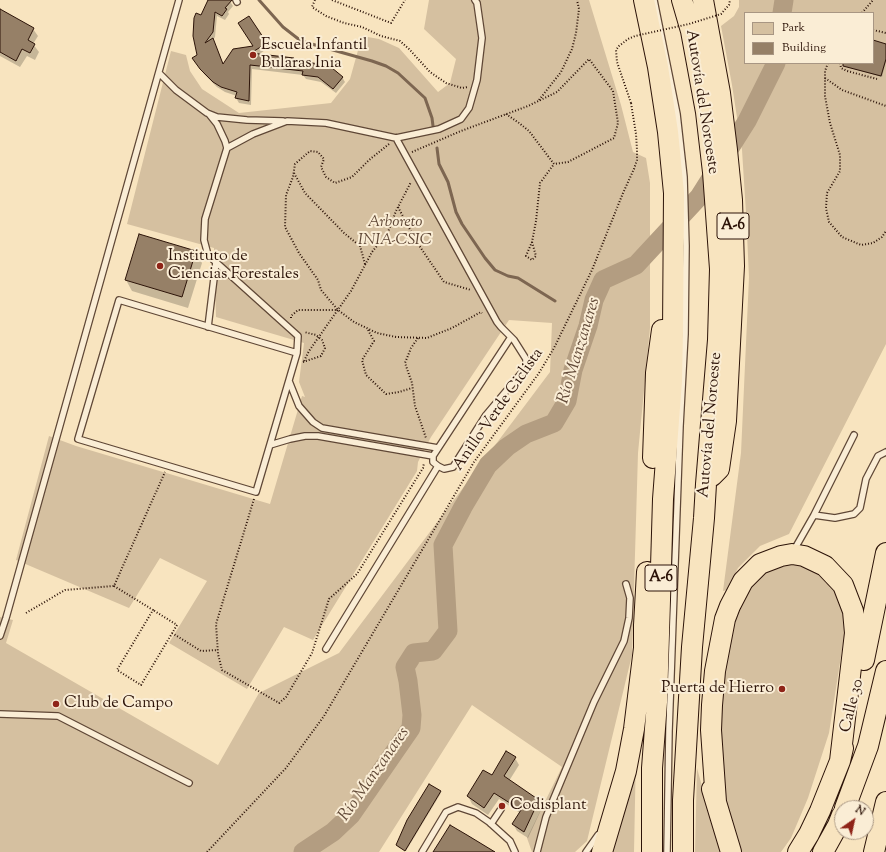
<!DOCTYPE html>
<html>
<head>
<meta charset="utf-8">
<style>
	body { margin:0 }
	#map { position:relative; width:886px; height:852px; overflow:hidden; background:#f8e4bf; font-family:"Sorts Mill Goudy",serif }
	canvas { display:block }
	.legend { position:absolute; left:744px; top:12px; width:130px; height:52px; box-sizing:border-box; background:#faedd5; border:1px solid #a89683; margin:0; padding:5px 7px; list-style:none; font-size:12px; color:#2c1308 }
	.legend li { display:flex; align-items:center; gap:8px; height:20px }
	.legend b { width:20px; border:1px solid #a89683 }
	.north { position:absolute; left:834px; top:800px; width:40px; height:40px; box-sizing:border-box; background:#faedd5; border:1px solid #a89683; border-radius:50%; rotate:34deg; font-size:11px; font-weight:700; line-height:16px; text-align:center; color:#2c1308 }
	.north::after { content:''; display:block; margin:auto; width:14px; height:18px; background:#8f2418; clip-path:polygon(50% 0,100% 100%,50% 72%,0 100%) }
</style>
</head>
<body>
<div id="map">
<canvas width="886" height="852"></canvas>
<ul class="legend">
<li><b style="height:11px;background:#d5c0a0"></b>Park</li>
<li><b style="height:11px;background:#968067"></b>Building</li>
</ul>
<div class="north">N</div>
</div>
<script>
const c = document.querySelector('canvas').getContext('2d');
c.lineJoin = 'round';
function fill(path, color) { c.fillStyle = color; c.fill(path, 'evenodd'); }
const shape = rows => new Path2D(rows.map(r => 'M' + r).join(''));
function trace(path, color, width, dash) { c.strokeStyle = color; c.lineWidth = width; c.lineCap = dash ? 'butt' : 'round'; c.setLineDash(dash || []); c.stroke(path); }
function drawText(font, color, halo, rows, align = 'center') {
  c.font = font + ' "Sorts Mill Goudy",serif'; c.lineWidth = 4; c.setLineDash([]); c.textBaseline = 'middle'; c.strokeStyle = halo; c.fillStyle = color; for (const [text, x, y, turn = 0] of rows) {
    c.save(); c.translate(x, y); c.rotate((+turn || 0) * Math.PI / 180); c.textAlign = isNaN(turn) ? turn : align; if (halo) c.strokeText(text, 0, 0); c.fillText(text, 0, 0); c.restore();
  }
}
const green = shape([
	[429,0,589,0,621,105,633,152,646,158,650,183,650,328,638,453,632,655,587,841,575,852,532,852,527,838,562,767,472,705,379,852,0,852,0,617,13,620,6,643,218,765,259,693,339,653,550,372,552,323,509,320,431,437,418,462,417,471,313,640,284,627,247,689,169,643,207,581,160,558,129,608,16,560,49,436,76,446,270,504,302,396,305,397,299,382,304,343,216,317,214,248,127,224,171,51,186,55,190,71,202,89,239,113,331,103,350,79,362,36,379,39,399,48,438,92,450,83,456,59,424,29],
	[739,0,886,0,886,344,789,534,760,546,738,568,727,590,723,591,741,453,749,277,746,213,742,150,732,85,721,26,734,16,739,7],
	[745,13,873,13,873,63,745,63],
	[789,561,818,571,841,597,846,624,829,733,808,798,791,838,781,852,740,852,722,789,720,747,721,677,738,606,756,577],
	[636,752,634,852,611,852],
	[697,768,720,852,695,852]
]);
const shadow = shape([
	[209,0,229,0,233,6,228,12,229,14,225,20,217,16,215,37,213,40,224,65,254,47,249,17,268,48,258,55,294,61,342,77,345,82,336,93,321,82,306,79,303,75,252,69,251,105,239,103,236,98,237,96,225,92,217,87,204,74,194,58,198,56,202,16,206,5],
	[0,10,33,29,38,36,33,44,39,52,35,60,27,56,20,67,0,56],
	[873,41,886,45,886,61,882,77,850,68,849,67,850,63,873,63],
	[195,252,202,263,188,308,132,291,126,280],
	[515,758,519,765,509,781,538,801,542,808,528,838,517,831,513,824,520,813,499,799,488,815,472,804,468,796],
	[440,791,441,793,406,851,398,847,397,845]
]);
const stream = shape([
	[259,0,283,27,301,41,372,61,386,66,398,73,425,98,432,118,433,126],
	[437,148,439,164,448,182,456,212,462,224,485,258,495,270,508,276,518,278,555,301],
	[583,317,589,323]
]);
const river = shape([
	[782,13,784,0],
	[303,852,333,832,351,815,411,728,412,715,408,681,405,667,414,653,433,651,448,631,443,545,463,507,488,465,507,447,526,434,554,423,567,401,573,370,588,326,594,300,603,280,636,265,699,197,747,121,776,63]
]);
const building = shape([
	[208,0,232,0,225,8,227,9,222,16,215,12,213,32,205,43,213,38,223,64,233,49,253,46,238,23,249,16,267,43,251,53,294,58,294,60,325,65,326,63,343,77,333,89,318,77,302,75,303,71,250,65,249,101,235,98,237,92,221,87,213,82,200,69,192,58,197,55,193,36,194,18,196,13,201,15,208,0],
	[0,9,34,28,28,40,35,44,30,53,22,49,16,61,0,52,0,9],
	[873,40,886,44,886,59,881,76,843,66,843,63,873,63,873,40],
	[139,234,196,251,182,297,125,280,139,234],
	[506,751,516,757,504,776,539,800,524,832,512,824,521,810,494,793,484,808,467,796,483,770,492,775,506,751],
	[429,784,441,791,405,851,396,845,407,820,429,784],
	[450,825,467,835,495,852,433,852,450,825]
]);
const path = shape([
	[315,0,312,7,326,16,344,23,362,27,381,36,400,41,409,49,430,72,446,83,462,88,468,87],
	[332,0,391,23,405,0],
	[862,13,873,0],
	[873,30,886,33],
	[828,63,825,71,825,96,830,123,840,155,840,171,827,193,826,208,829,222,842,237,861,245,873,243,882,237,886,231],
	[840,63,841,68,847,71,877,79],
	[825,78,842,90,886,106],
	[539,100,561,72,572,49,576,33,579,9,577,0],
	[389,144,369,160,352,177,335,183,326,177,321,167,324,159,318,152,310,151,295,164,293,177,286,195,285,227,299,253,318,280,321,290,338,310,354,322,377,333,396,337,427,338,452,328,481,312,482,313],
	[412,152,461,131,528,106,557,92,589,59,613,91,618,123,614,138,568,162,554,164,529,131,519,123,506,114],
	[294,173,305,193,344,233,360,246,365,264],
	[398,207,416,241,444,282,471,290],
	[532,242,536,256,532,260,526,256,532,242,536,221,540,183,554,164],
	[291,318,291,316,298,310,338,310],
	[368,330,374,341,362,360,366,375,386,394,399,392,412,388],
	[418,338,411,348,405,363,412,383,415,406,426,438],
	[304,361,309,351,351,291,372,252,388,232,396,211,411,182],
	[303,362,321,356,325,348,322,340,316,335,304,332],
	[254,499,216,624,218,654,222,670,279,703,286,697,312,653,329,599,357,574,423,468,424,463],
	[114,586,153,610,117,670,141,685,177,625,153,610],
	[26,613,65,590,114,586,165,472],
	[172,633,201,651,218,650],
	[207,852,286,768,324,716,474,462,539,373,554,348,592,270,623,193,634,169,637,160,637,150,636,134,631,103]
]);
const service = shape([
	[236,0,237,2],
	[654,0,677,114,684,177,686,246,685,334,680,426,669,731,667,852],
	[159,73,176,90,207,113,217,117,247,120,283,121],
	[209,114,217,124,225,141,227,148],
	[396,138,497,322,501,327,514,340,526,359,526,366,523,371,486,415,453,467,444,469,438,466,433,462,433,456,511,337],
	[119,300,297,353,256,492,78,439,119,300],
	[208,327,216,262],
	[297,353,298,336,208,255,204,240,205,219,227,148,253,134,287,121,326,123,396,138,439,129,461,119,469,108,477,80,482,38,477,3,475,0],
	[289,381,299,406,313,422,322,428,438,448],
	[270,445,290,439,305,436,318,436,433,456],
	[814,515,854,435],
	[794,550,814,515,835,518,854,514,860,508,866,479,878,456,886,452],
	[0,636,6,618,179,0],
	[326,649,438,466],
	[0,714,58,716,189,783],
	[491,824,501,809],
	[422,852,446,812,458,807,476,813,489,822,510,841,515,852],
	[537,852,546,817,594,702,624,641,629,618,630,598,626,584],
	[586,852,598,835]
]);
const motorway = shape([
	[644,0,658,67,668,132,674,193,673,332,672,381,663,499,657,702,652,768,652,852],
	[682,0,691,31,706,112,713,172,720,269,718,340,706,484,704,518,692,647,683,800,683,852],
	[703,0,720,93,727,150,732,200,734,266,726,421,719,469,712,476],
	[653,458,656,373,662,330],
	[864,660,886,553],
	[712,789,731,852],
	[716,802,711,730,712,705,715,671,725,619,730,606,743,581,760,564,781,556,792,554,804,556,825,566,843,585,853,611,855,633,840,761],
	[845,808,868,746,886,671],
	[602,852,626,771,634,729,644,648,644,625,647,572],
	[798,852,809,834,820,811,840,761,843,748],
	[823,852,838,825,842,815],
	[874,852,886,802]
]);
const pathBridge = shape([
	[631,103,617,62,616,50,619,46,628,39,635,36,689,24,721,14,729,5,730,0]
]);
const markers = [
	[253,55,4,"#8f2418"],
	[160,266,4,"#8f2418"],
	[782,689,4,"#8f2418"],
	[56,704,4,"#8f2418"],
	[502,806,4,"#8f2418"]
];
const shields = [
	[733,226,32],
	[661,578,32]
];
const shieldNames = [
	["A-6",733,226],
	["A-6",661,578]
];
const poiNames = [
	["Escuela Infantil",261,46],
	["Bularas Inia",261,64],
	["Instituto de",168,257],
	["Ciencias Forestales",168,275],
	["Puerta de Hierro",774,689,"right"],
	["Club de Campo",64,704],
	["Codisplant",510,806]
];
const streetNames = [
	["Autovía del Noroeste",701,102,81],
	["Anillo Verde Ciclista",499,410,-55],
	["Autovía del Noroeste",711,425,-85],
	["Calle 30",853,706,-76]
];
const parkNames = [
	["Arboreto",395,223],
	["INIA-CSIC",395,241]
];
const waterNames = [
	["Río Manzanares",580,351,-73],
	["Río Manzanares",375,775,-55]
];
fill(green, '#d5c0a0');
fill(shadow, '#0003');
trace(stream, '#7d6651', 3);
trace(river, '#b39d81', 19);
fill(building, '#968067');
trace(building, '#2c1308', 1);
trace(service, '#5f4736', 8);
trace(motorway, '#2c1308', 22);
trace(path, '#2c1308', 2, [1, 2]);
trace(service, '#faedd5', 5.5);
trace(motorway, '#f8e4bf', 20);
trace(pathBridge, '#2c1308', 2, [1, 2]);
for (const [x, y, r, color] of markers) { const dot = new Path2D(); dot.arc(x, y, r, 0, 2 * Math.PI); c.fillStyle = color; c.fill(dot); trace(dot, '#faedd5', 1.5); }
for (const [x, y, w] of shields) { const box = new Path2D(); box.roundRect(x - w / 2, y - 13, w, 26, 3); c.fillStyle = '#faedd5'; c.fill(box); trace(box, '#2c1308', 1); }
drawText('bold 15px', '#2c1308', null, shieldNames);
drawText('16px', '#2c1308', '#faedd5', poiNames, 'left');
drawText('16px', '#2c1308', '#faedd5', streetNames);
drawText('italic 16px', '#5f4736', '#faedd5', parkNames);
drawText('italic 17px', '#624a38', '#faedd5', waterNames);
</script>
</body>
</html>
